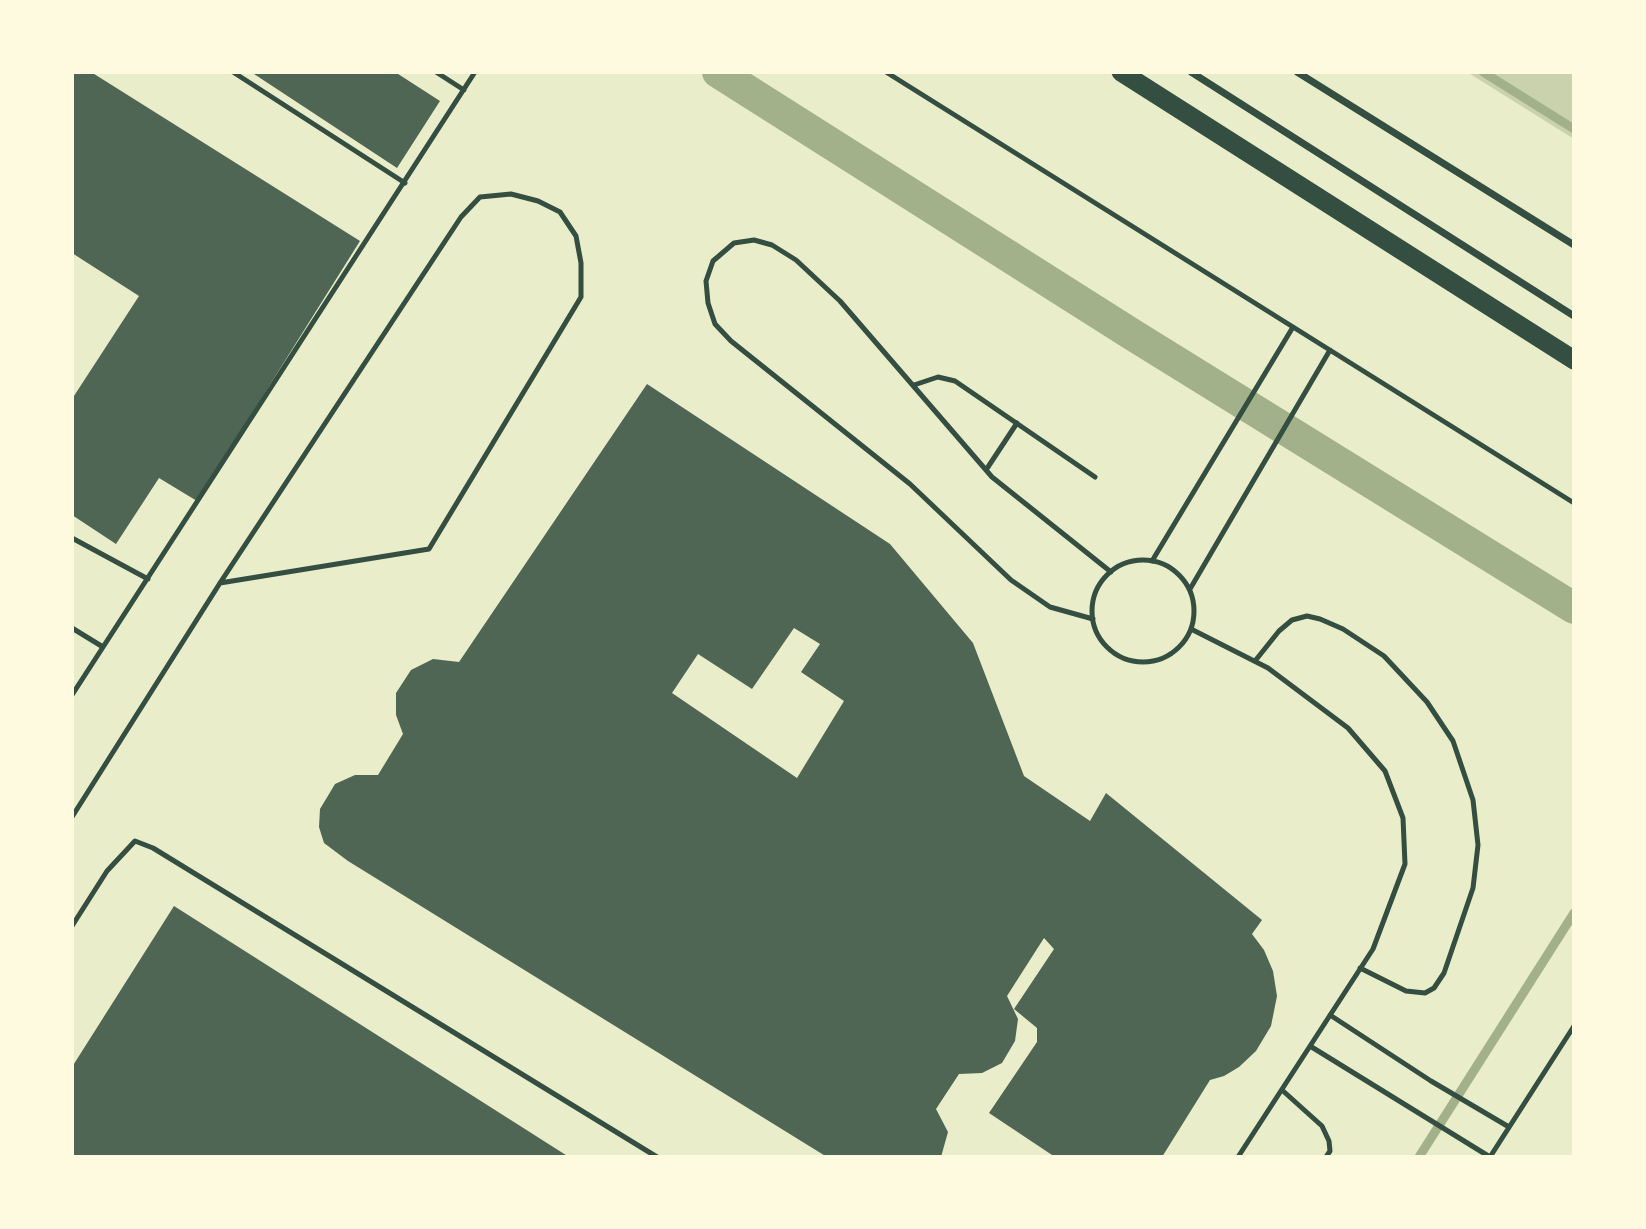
<!DOCTYPE html>
<html>
<head>
<meta charset="utf-8">
<style>
	body { margin:0 }
	#map { position:relative; width:1646px; height:1229px; overflow:hidden; background:#e9edc9; font-family:"Fira Sans Condensed",sans-serif }
	canvas { display:block }
	.frame { position:absolute; inset:0; border:74px solid #fefae0; pointer-events:none }
</style>
</head>
<body>
<div id="map">
<canvas width="1646" height="1229"></canvas>
<div class="frame"></div>
</div>
<script>
const c = document.querySelector('canvas').getContext('2d');
c.lineJoin = 'round';
function fill(path, color) { c.fillStyle = color; c.fill(path, 'evenodd'); }
const shape = rows => new Path2D(rows.map(r => 'M' + r).join(''));
function trace(path, color, width, dash) { c.strokeStyle = color; c.lineWidth = width; c.lineCap = dash ? 'butt' : 'round'; c.setLineDash(dash || []); c.stroke(path); }
const green = shape([
	[1467,72,1574,72,1574,139]
]);
const stream = shape([
	[1483,72,1574,129],
	[1419,1157,1574,913]
]);
const canal = shape([
	[718,72,1133,335,1574,608]
]);
const building = shape([
	[72,72,91,72,360,241,197,501,159,478,116,544,72,515,72,399,139,296,72,253],
	[251,72,395,72,440,101,397,168],
	[647,384,890,544,973,643,1024,776,1090,821,1106,793,1262,920,1252,934,1264,950,1273,971,1277,996,1271,1026,1256,1051,1239,1067,1224,1076,1210,1080,1162,1157,1055,1157,989,1113,1037,1042,1037,1028,1014,1009,1054,949,1044,938,1007,996,1018,1019,1015,1041,1002,1063,982,1073,959,1074,936,1109,948,1132,941,1157,827,1157,348,861,324,843,319,827,320,809,335,784,355,775,378,775,403,734,396,715,396,693,411,670,433,659,459,662],
	[794,628,820,644,801,672,844,701,797,778,672,693,698,654,752,689],
	[174,906,569,1157,72,1157,72,1067]
]);
const service = shape([
	[233,72,405,183],
	[436,72,464,90],
	[886,72,1574,503],
	[914,385,938,377,955,381,1095,477],
	[986,470,1017,423],
	[72,538,148,579],
	'1092 611a51 51 0 1 1 102 0a51 51 0 1 1-102 0Z',
	[1152,561,1293,327],
	[1190,589,1330,350],
	[1093,619,1050,607,1011,580,910,484,731,341,715,324,708,303,706,281,713,261,734,243,754,240,772,245,796,260,840,301,992,477,1111,572],
	[72,628,103,647],
	[1191,629,1268,668,1348,728,1385,771,1403,818,1405,864,1373,949,1238,1157],
	[1255,661,1279,631,1292,620,1307,616,1320,619,1343,629,1384,656,1427,702,1453,741,1473,800,1478,845,1473,888,1444,973,1434,988,1425,993,1406,991,1360,968],
	[72,695,475,72],
	[72,817,220,583,461,217,480,197,511,194,538,201,560,212,576,236,581,263,581,297,429,549,220,583],
	[72,926,107,871,135,841,153,848,657,1157],
	[1330,1015,1431,1081,1509,1127],
	[1310,1046,1490,1157],
	[1282,1090,1322,1126,1329,1141,1330,1151,1326,1157],
	[1490,1157,1574,1026]
]);
const minor = shape([
	[1191,72,1574,316],
	[1297,72,1574,245]
]);
const trunk = shape([
	[1121,72,1574,360]
]);
fill(green, '#cad2ad');
trace(stream, '#a3b18a', 9);
trace(canal, '#a3b18a', 32);
fill(building, '#4f6655');
trace(service, '#344e41', 5);
trace(minor, '#344e41', 7);
trace(trunk, '#344e41', 19);
</script>
</body>
</html>
